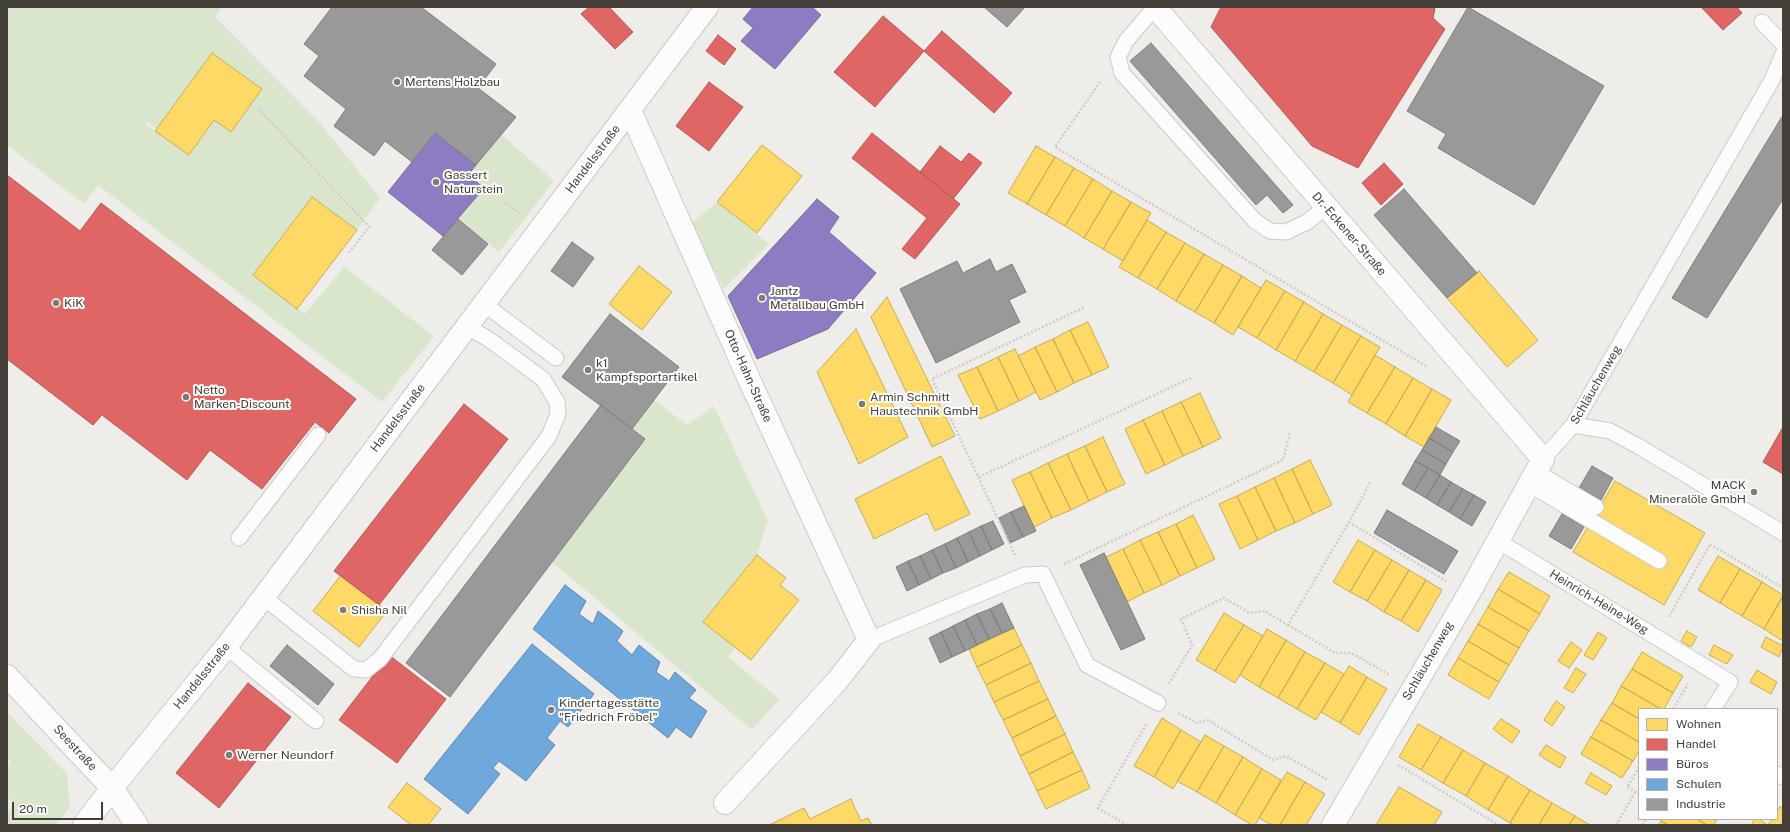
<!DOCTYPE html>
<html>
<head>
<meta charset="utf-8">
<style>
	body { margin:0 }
	#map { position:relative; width:1790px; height:832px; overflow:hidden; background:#eeede9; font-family:"Public Sans",sans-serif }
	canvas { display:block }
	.frame { position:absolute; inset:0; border:8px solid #433f36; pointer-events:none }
	.legend { position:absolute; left:1638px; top:708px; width:140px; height:112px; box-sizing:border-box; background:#fff; border:1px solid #b4b2af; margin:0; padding:5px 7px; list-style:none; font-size:12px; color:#433f36 }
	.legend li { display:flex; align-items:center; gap:8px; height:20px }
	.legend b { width:20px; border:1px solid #b4b2af }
	.scale { position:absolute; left:12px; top:802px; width:91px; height:18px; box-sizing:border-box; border:2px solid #433f36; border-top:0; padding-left:5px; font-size:12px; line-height:14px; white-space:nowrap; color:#433f36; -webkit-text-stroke:3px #fff; paint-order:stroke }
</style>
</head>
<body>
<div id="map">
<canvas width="1790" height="832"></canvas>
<div class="frame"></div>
<ul class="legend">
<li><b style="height:11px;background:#ffd966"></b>Wohnen</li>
<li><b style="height:11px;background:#e06666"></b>Handel</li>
<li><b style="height:11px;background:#8e7cc3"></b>Büros</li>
<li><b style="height:11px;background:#6fa8dc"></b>Schulen</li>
<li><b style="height:11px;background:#999"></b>Industrie</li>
</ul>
<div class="scale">20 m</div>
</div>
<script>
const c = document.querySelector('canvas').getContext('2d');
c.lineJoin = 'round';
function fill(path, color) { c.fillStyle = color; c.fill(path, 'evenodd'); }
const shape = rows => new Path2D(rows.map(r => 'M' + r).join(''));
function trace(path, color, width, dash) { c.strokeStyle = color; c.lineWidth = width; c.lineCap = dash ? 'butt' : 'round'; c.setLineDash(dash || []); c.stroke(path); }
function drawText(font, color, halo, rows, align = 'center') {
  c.font = font + ' "Public Sans",sans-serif'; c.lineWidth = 4; c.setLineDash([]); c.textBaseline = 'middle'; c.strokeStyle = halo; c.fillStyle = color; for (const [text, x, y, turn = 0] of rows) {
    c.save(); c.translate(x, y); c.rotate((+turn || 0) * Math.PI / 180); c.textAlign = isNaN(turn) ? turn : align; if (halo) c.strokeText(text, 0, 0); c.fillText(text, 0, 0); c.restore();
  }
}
const green = shape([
	[7,7,222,7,215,17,320,123,380,198,357,230,312,197,253,275,305,314,344,267,434,336,382,402,98,185,84,204,7,145],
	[212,53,262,89,231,132,214,120,189,155,145,124,147,122,156,129],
	[502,135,554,181,499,252,458,219,484,188,468,175],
	[717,202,769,244,724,289,690,224],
	[654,400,687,425,714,406,768,521,757,555,703,622,735,647,728,657,779,699,752,730,552,562,645,439,632,429],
	[7,712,67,774,70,807,56,825,7,825,7,814,15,804,7,797,7,769,11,762,7,759]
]);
const homes = shape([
	[212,53,262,89,231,132,214,120,189,155,155,131,212,53],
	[762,145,802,176,757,233,717,202,762,145],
	[1036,146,1055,157,1027,204,1008,193,1036,146],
	[1055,157,1074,168,1046,215,1027,204,1055,157],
	[1074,168,1093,179,1065,226,1046,215,1074,168],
	[1093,179,1112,191,1084,238,1065,226,1093,179],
	[1112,191,1131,202,1103,249,1084,238,1112,191],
	[312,197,357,230,297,309,253,275,312,197],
	[1131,202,1151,213,1123,261,1103,249,1131,202],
	[1147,220,1166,232,1138,278,1119,267,1147,220],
	[1166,232,1185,243,1157,289,1138,278,1166,232],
	[1185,243,1204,254,1176,301,1157,289,1185,243],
	[1204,254,1223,265,1195,312,1176,301,1204,254],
	[1223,265,1242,276,1214,323,1195,312,1223,265],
	[639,266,672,292,642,330,609,304,639,266],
	[1479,271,1538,340,1507,367,1447,298,1479,271],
	[1242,276,1261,288,1233,335,1214,323,1242,276],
	[1266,280,1285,291,1257,338,1238,327,1266,280],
	[1285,291,1304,302,1276,350,1257,338,1285,291],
	[887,297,955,436,932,447,871,317,887,297],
	[1304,302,1323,314,1295,361,1276,350,1304,302],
	[1323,314,1342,325,1314,372,1295,361,1323,314],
	[1088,322,1109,367,1092,375,1070,330,1088,322],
	[1342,325,1361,336,1333,383,1314,372,1342,325],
	[856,329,908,437,859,464,817,372,856,329],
	[1070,330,1092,375,1074,383,1053,339,1070,330],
	[1361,336,1380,347,1352,395,1333,383,1361,336],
	[1053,339,1074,383,1057,392,1035,347,1053,339],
	[1035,347,1057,392,1040,400,1018,356,1035,347],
	[1015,349,1036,392,1019,401,998,357,1015,349],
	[1375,355,1395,367,1367,413,1348,402,1375,355],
	[998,357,1019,401,998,411,977,367,998,357],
	[977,367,998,411,980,419,958,375,977,367],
	[1395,367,1413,378,1386,424,1367,413,1395,367],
	[1413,378,1432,389,1405,436,1386,424,1413,378],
	[1432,389,1451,400,1424,447,1405,436,1432,389],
	[1200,393,1221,438,1203,447,1181,402,1200,393],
	[1181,402,1203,447,1183,456,1162,411,1181,402],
	[1162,411,1183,456,1165,465,1143,420,1162,411],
	[1143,420,1165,465,1146,474,1125,429,1143,420],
	[1103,437,1125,484,1107,492,1085,446,1103,437],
	[1085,446,1107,492,1089,501,1067,454,1085,446],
	[1067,454,1089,501,1071,510,1048,463,1067,454],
	[941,456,970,514,935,531,927,513,874,539,855,499,941,456],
	[1310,460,1332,505,1313,514,1292,469,1310,460],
	[1048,463,1071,510,1052,518,1030,472,1048,463],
	[1292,469,1313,514,1295,523,1274,478,1292,469],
	[1030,472,1052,518,1034,527,1012,480,1030,472],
	[1274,478,1295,523,1276,531,1255,487,1274,478],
	[1615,481,1705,533,1664,605,1573,552,1615,481],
	[1255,487,1276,531,1258,540,1237,496,1255,487],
	[1237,496,1258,540,1240,549,1219,504,1237,496],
	[1193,515,1215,559,1197,568,1176,524,1193,515],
	[1176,524,1197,568,1180,576,1158,532,1176,524],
	[1158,532,1180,576,1162,585,1140,540,1158,532],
	[1140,540,1162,585,1144,593,1123,549,1140,540],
	[1358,540,1375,550,1350,592,1333,582,1358,540],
	[1123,549,1144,593,1127,602,1106,557,1123,549],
	[1375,550,1392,560,1367,601,1350,592,1375,550],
	[757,555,786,578,780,585,799,600,751,660,703,622,757,555],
	[1718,556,1740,569,1720,603,1698,590,1718,556],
	[1392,560,1409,570,1384,612,1367,601,1392,560],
	[1740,569,1762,582,1742,616,1720,603,1740,569],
	[1409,570,1426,580,1401,621,1384,612,1409,570],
	[1509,572,1550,596,1540,614,1498,589,1509,572],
	[341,575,387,611,359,647,313,611,341,575],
	[1426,580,1442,590,1418,632,1401,621,1426,580],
	[1762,582,1783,595,1764,629,1742,616,1762,582],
	[1498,589,1540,614,1529,631,1488,607,1498,589],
	[1783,597,1783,641,1764,629,1783,597],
	[1488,607,1529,631,1519,648,1478,624,1488,607],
	[1224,613,1244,625,1215,671,1196,660,1224,613],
	[1478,624,1519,648,1509,665,1468,641,1478,624],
	[1244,625,1263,636,1235,683,1215,671,1244,625],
	[1014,628,1022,645,977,667,969,649,1014,628],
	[1267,629,1286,640,1259,687,1240,675,1267,629],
	[1687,631,1697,637,1691,647,1681,641,1687,631],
	[1598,632,1607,638,1593,660,1584,655,1598,632],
	[1766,637,1783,646,1779,657,1761,647,1766,637],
	[1286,640,1305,652,1278,698,1259,687,1286,640],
	[1468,641,1509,665,1499,682,1458,658,1468,641],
	[1571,642,1582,650,1569,668,1558,661,1571,642],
	[1022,645,1031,663,986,685,977,667,1022,645],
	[1714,645,1733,655,1727,664,1709,655,1714,645],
	[1305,652,1325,663,1297,709,1278,698,1305,652],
	[1642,652,1683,676,1673,693,1632,669,1642,652],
	[1458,658,1499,682,1489,699,1448,675,1458,658],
	[1031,663,1039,681,994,702,986,685,1031,663],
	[1325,663,1344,674,1316,720,1297,709,1325,663],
	[1349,666,1367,677,1340,723,1321,712,1349,666],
	[1576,668,1586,674,1573,693,1564,688,1576,668],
	[1632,669,1673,693,1664,709,1661,709,1621,686,1632,669],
	[1757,670,1777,682,1771,694,1750,682,1757,670],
	[1367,677,1387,689,1359,735,1340,723,1367,677],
	[1039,681,1048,699,1003,720,994,702,1039,681],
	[1621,686,1661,709,1639,709,1639,719,1612,703,1621,686],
	[1048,699,1056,716,1012,738,1003,720,1048,699],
	[1556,701,1565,707,1552,726,1544,720,1556,701],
	[1612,703,1639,719,1639,742,1601,720,1612,703],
	[1056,716,1065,734,1020,756,1012,738,1056,716],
	[1162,718,1181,730,1154,777,1134,766,1162,718],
	[1501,719,1520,731,1512,743,1493,729,1501,719],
	[1601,720,1639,742,1639,751,1633,761,1591,737,1601,720],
	[1418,724,1441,737,1421,770,1399,757,1418,724],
	[1181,730,1201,742,1173,789,1154,777,1181,730],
	[1065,734,1073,752,1029,774,1020,756,1065,734],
	[1205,735,1224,746,1197,792,1177,781,1205,735],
	[1441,737,1463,750,1443,783,1421,770,1441,737],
	[1591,737,1633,761,1622,778,1581,754,1591,737],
	[1546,745,1566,757,1560,768,1539,755,1546,745],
	[1224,746,1243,757,1216,803,1197,792,1224,746],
	[1463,750,1485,763,1466,796,1443,783,1463,750],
	[1073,752,1082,770,1037,791,1029,774,1073,752],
	[1243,757,1262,769,1235,815,1216,803,1243,757],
	[1485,763,1508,776,1488,810,1466,796,1485,763],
	[1262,769,1281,780,1255,825,1252,825,1235,815,1262,769],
	[1082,770,1090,788,1046,809,1037,791,1082,770],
	[1287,772,1305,782,1280,825,1272,825,1259,818,1287,772],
	[1591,773,1612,786,1606,795,1585,783,1591,773],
	[1508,776,1530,790,1510,823,1488,810,1508,776],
	[1305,782,1325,794,1306,825,1280,825,1305,782],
	[407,783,441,809,428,825,411,825,388,807,407,783],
	[1399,787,1442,812,1434,825,1376,825,1399,787],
	[1530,790,1552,803,1539,825,1514,825,1510,823,1530,790],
	[851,799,861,821,868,818,872,825,769,825,804,808,810,819,851,799],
	[1552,803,1575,816,1569,825,1539,825,1552,803],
	[1780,807,1783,809,1782,825,1768,825,1772,819,1777,819,1777,811,1780,807],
	[1575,816,1590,825,1569,825,1575,816],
	[1662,819,1697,819,1707,825,1668,825,1661,821,1662,819],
	[1697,819,1717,819,1714,825,1707,825,1697,819],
	[1755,819,1759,819,1766,824,1765,825,1751,825,1755,819],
	[1661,821,1668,825,1659,825,1661,821]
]);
const shops = shape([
	[589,7,609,7,633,32,615,49,581,14,589,7],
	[1221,7,1433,7,1435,9,1433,18,1445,29,1358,168,1312,146,1211,27,1221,7],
	[1701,7,1737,7,1742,13,1723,30,1701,7],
	[883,16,924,51,875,107,834,72,883,16],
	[942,31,1012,93,994,113,924,51,942,31],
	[718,35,736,49,724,65,706,51,718,35],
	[709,82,743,107,709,151,676,126,709,82],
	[872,133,960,204,915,259,902,249,927,218,852,158,872,133],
	[940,146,961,162,969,153,982,163,953,199,920,172,940,146],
	[1384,163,1403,184,1381,205,1362,183,1384,163],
	[7,175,80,231,101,203,356,399,329,433,315,422,262,489,210,450,187,480,102,415,93,425,7,359,7,175],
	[464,404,508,439,379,605,334,571,464,404],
	[1783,427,1783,474,1763,462,1783,427],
	[389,655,446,699,397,763,339,720,389,655],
	[248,683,291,717,219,808,176,773,248,683]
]);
const offices = shape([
	[753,7,812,7,821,15,775,69,741,41,753,28,743,19,753,7],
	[435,133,476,165,468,175,484,188,443,236,388,192,435,133],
	[817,199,839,217,829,232,876,273,828,329,757,359,728,296,817,199]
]);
const schools = shape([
	[565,585,586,601,579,614,593,624,598,611,623,631,617,641,632,655,639,645,660,662,656,672,669,681,675,672,696,690,689,698,707,711,691,738,676,727,668,738,533,629,565,585],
	[532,644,594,694,568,727,560,721,547,738,555,745,526,781,499,761,493,768,500,774,468,814,424,779,532,644]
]);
const industry = shape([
	[332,7,421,7,496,64,478,88,516,117,476,165,435,133,412,162,385,141,374,156,334,126,346,109,304,76,319,56,304,44,332,7],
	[984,7,1025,7,1007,27,984,7],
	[1468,7,1604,86,1534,205,1438,148,1446,134,1407,111,1468,7],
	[1151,43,1293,205,1283,213,1267,195,1256,205,1130,61,1151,43],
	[1783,115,1783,199,1707,318,1672,298,1783,115],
	[1404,189,1477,273,1447,298,1374,215,1404,189],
	[458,219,488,244,462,275,432,250,458,219],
	[572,242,594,258,573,287,551,271,572,242],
	[990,259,996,272,1012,264,1026,292,1009,300,1020,322,936,363,900,289,957,261,963,273,990,259],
	[610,314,679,367,632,429,562,377,610,314],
	[601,405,645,439,450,697,406,663,601,405],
	[1436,427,1460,441,1453,452,1429,438,1436,427],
	[1429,438,1453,452,1446,464,1422,450,1429,438],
	[1422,450,1446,464,1440,475,1415,461,1422,450],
	[1415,461,1428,468,1414,491,1402,484,1415,461],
	[1592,466,1613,478,1601,500,1579,488,1592,466],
	[1428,468,1440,475,1426,498,1414,491,1428,468],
	[1440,475,1451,482,1437,505,1426,498,1440,475],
	[1451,482,1463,489,1449,512,1437,505,1451,482],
	[1463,489,1474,495,1460,519,1449,512,1463,489],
	[1474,495,1486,502,1472,526,1460,519,1474,495],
	[1024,506,1036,531,1023,537,1011,512,1024,506],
	[1387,510,1458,551,1444,574,1374,533,1387,510],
	[1011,512,1023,537,1010,543,999,518,1011,512],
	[1562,514,1584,527,1571,549,1549,536,1562,514],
	[993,521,1004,544,992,550,981,526,993,521],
	[981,526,992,550,980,556,969,532,981,526],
	[969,532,980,556,968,562,957,538,969,532],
	[957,538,968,562,956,568,945,544,957,538],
	[945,544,956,568,943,573,932,550,945,544],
	[932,550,943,573,931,579,920,556,932,550],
	[1104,553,1145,639,1121,650,1080,565,1104,553],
	[920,556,931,579,919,585,908,561,920,556],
	[908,561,919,585,907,591,896,567,908,561],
	[1002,603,1014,628,1002,633,990,609,1002,603],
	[990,609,1002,633,989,639,977,614,990,609],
	[977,614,989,639,977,645,965,620,977,614],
	[965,620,977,645,965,651,953,626,965,620],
	[953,626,965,651,952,657,941,632,953,626],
	[941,632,952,657,940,663,929,638,941,632],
	[287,645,334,684,318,705,270,666,287,645]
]);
const path = shape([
	[1100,82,1055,147,1426,366],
	[259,109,369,227,348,254],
	[505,203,519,213],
	[979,477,1193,377],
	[1349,522,1446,581],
	[1015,555,932,379,1085,307],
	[1064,564,1283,460,1290,433],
	[1669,617,1710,544,1783,588],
	[1288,625,1335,653,1351,653,1390,675],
	[1169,684,1192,645,1181,619,1224,598,1250,613,1265,611,1288,625,1349,522,1371,481],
	[1673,709,1688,684],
	[1178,713,1197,723,1208,720,1273,760,1286,756,1328,780],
	[1398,765,1499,825],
	[1639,767,1627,787,1639,793],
	[1127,825,1098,808,1147,723],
	[1616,825,1636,791],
	[1642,825,1646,819]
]);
const lane = shape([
	[1155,7,1126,41,1118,57,1122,73,1255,221,1270,231,1286,232,1307,222,1326,207],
	[1762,22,1783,44],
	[484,304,556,358],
	[1573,425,1610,431,1638,446,1783,533],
	[1543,459,1573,425,1772,80,1783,54],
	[1536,472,1596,507],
	[1529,484,1659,561],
	[239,538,318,435],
	[1498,541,1730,682,1713,709],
	[263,597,354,669,366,670,380,659,549,436,558,414,557,402,543,379,487,338,467,327],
	[869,640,1025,575,1043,574,1087,665,1158,703],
	[226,647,316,721],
	[1777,774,1783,777]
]);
const street = shape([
	[1155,7,1543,459,1468,595,1333,825],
	[630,110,748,377,869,640,837,681,725,803],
	[7,676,112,788,137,825],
	[84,825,112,788,226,647,707,7]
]);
const markers = [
	[397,82,4,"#7f7c75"],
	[436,182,4,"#7f7c75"],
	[762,298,4,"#7f7c75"],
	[56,303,4,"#7f7c75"],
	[588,370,4,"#7f7c75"],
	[186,397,4,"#7f7c75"],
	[862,404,4,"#7f7c75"],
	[1754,492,4,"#7f7c75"],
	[343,610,4,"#7f7c75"],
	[551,710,4,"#7f7c75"],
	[229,755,4,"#7f7c75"]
];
const poiNames = [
	["Mertens Holzbau",405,82],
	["Gassert",444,175],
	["Naturstein",444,189],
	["Jantz",770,291],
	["Metallbau GmbH",770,305],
	["KiK",64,303],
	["k1",596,363],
	["Kampfsportartikel",596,377],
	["Netto",194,390],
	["Marken-Discount",194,404],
	["Armin Schmitt",870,397],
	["Haustechnik GmbH",870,411],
	["MACK",1746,485,"right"],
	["Mineralöle GmbH",1746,499,"right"],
	["Shisha Nil",351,610],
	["Kindertagesstätte",559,703],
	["\"Friedrich Fröbel\"",559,717],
	["Werner Neundorf",237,755]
];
const streetNames = [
	["Handelsstraße",593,159,-53],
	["Dr.-Eckener-Straße",1349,234,49],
	["Otto-Hahn-Straße",748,376,66],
	["Schläuchenweg",1596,385,-60],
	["Handelsstraße",398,418,-53],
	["Heinrich-Heine-Weg",1599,602,31],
	["Schläuchenweg",1428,661,-60],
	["Handelsstraße",202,676,-51],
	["Seestraße",75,748,47]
];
fill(green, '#dae6cb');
fill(homes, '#ffd966');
trace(homes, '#c7ab58', 1);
fill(shops, '#e06666');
trace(shops, '#b15a58', 1);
fill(offices, '#8e7cc3');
trace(offices, '#786a99', 1);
fill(schools, '#6fa8dc');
trace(schools, '#6288aa', 1);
fill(industry, '#999');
trace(industry, '#7f7e7b', 1);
trace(lane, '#cccac6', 17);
trace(street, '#cccac6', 24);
trace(path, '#cfcdca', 2.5, [2, 2]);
trace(lane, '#fcfcfc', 15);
trace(street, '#fcfcfc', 22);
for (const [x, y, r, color] of markers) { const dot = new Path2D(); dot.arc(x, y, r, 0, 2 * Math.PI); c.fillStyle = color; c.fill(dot); trace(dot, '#fff', 1.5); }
drawText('12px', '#433f36', '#fff', poiNames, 'left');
drawText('12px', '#433f36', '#fff', streetNames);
</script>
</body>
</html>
